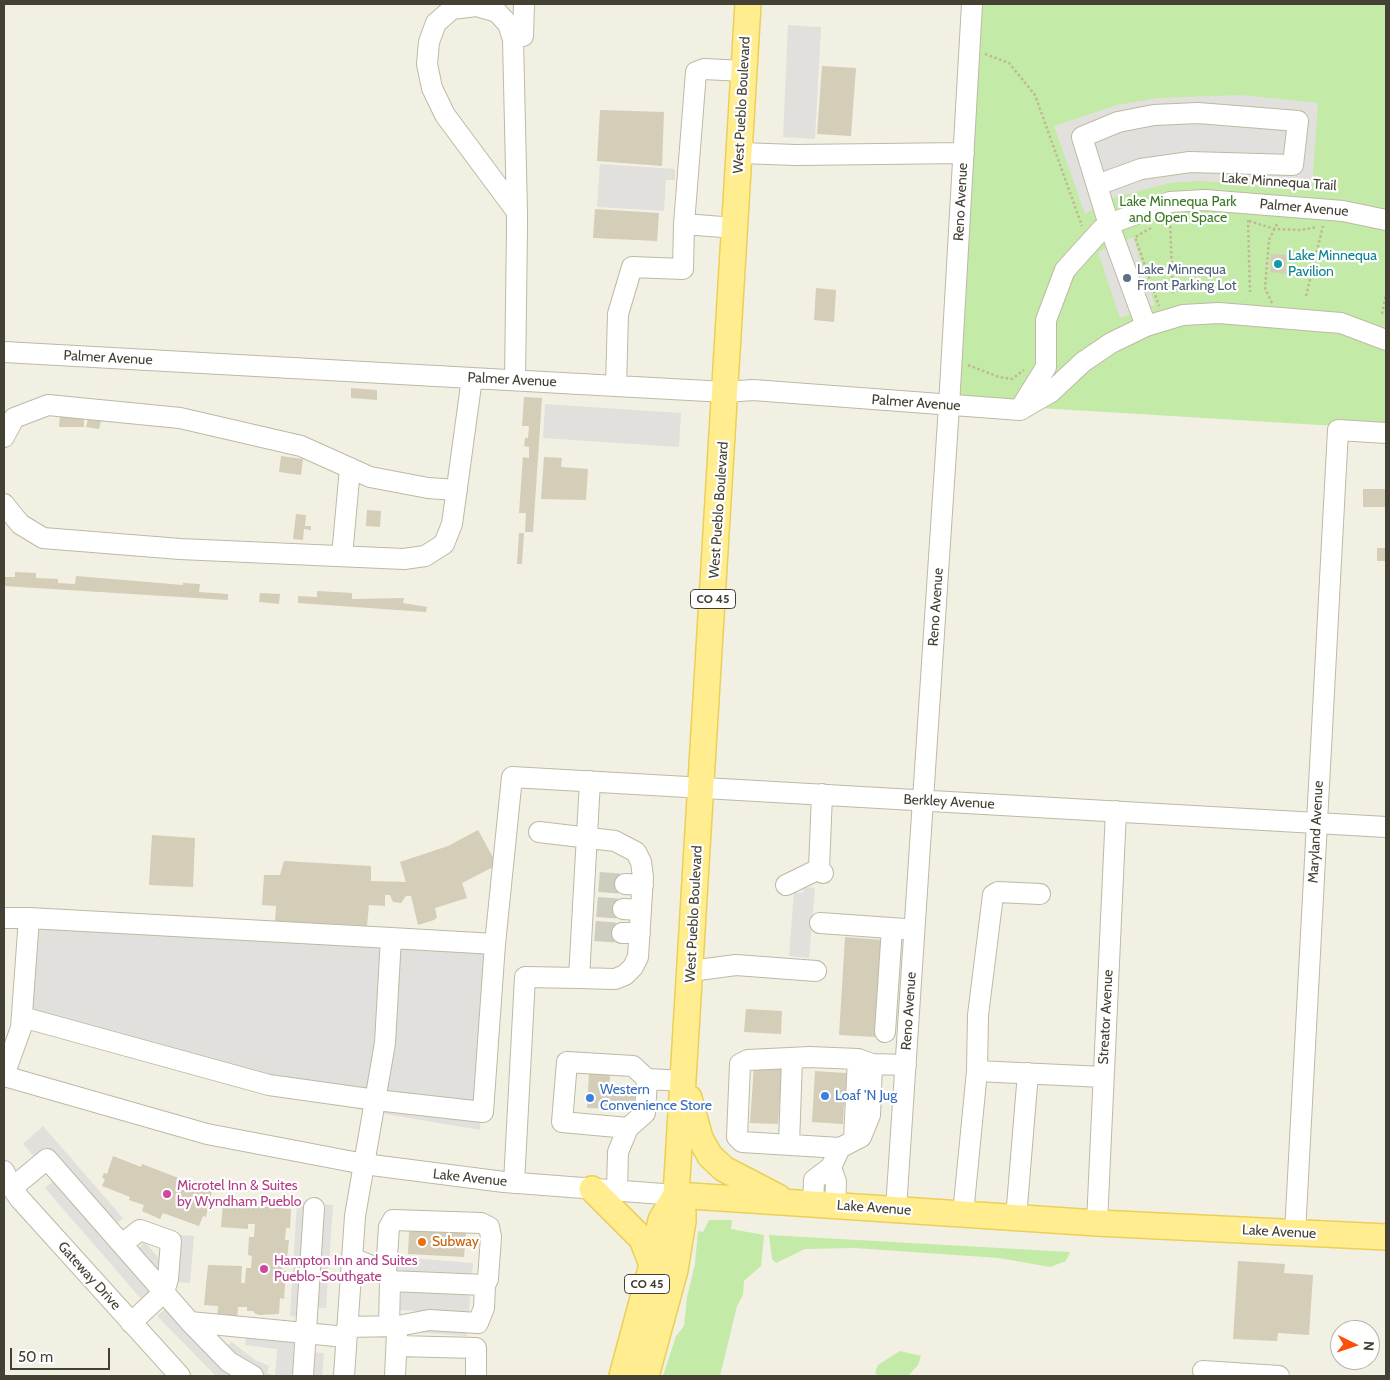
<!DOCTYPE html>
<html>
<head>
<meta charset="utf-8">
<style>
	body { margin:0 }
	#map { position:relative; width:1390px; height:1380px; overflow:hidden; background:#f2f0e2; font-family:Cabin,sans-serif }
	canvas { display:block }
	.frame { position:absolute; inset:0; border:5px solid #444033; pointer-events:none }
	.north { position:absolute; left:1330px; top:1320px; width:50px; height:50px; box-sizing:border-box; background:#fff; border:1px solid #b4b3ad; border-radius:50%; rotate:94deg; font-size:14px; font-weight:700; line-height:20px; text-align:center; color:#444033 }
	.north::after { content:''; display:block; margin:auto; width:18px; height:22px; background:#ff4f0d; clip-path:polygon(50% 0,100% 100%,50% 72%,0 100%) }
	.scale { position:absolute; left:10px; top:1348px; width:100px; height:22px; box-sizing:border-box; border:2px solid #444033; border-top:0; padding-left:6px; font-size:15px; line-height:18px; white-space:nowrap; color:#444033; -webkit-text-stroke:4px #fff; paint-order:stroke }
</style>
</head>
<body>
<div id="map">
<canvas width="1390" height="1380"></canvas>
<div class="frame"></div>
<div class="north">N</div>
<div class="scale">50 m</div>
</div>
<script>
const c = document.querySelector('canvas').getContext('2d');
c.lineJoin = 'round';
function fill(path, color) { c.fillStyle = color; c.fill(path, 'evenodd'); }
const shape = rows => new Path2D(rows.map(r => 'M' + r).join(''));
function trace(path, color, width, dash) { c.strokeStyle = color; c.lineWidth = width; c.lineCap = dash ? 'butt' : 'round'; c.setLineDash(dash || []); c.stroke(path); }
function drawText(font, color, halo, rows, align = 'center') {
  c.font = font + ' Cabin,sans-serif'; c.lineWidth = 4.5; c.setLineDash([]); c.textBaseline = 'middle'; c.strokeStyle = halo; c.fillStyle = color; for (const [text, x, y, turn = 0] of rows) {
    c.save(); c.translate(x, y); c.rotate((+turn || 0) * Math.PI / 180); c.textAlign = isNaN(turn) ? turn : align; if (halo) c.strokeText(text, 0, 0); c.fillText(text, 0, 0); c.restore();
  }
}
const green = shape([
	[979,4,1386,4,1386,429,956,403,982,7],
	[709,1220,732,1220,731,1229,764,1235,761,1266,744,1281,743,1295,737,1306,720,1376,663,1376,676,1336,684,1326,687,1297,695,1264,698,1231,703,1232],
	[769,1235,1070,1252,1066,1261,1050,1267,999,1258,854,1248,805,1249,776,1263,772,1259],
	[900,1351,921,1356,918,1365,908,1376,879,1376,875,1373,878,1365]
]);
const parking = shape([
	[788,25,821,27,815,139,783,137],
	[1241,95,1318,103,1312,187,1198,181,1170,183,1111,198,1085,214,1054,126,1117,105,1158,98],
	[600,164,675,169,675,180,666,180,664,211,597,207],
	[1133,237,1155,305,1120,318,1098,252],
	[545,404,681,413,679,447,543,438],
	[804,887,815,888,809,958,789,956,794,892,803,893],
	[25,909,489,937,480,1130,362,1110,14,1018],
	[43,1126,123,1218,106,1233,128,1257,145,1242,163,1263,144,1280,152,1291,142,1300,45,1188,54,1180,23,1144],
	[297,1202,333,1205,326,1308,302,1307,301,1317,290,1316],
	[180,1235,194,1236,190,1283,176,1282],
	[396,1257,473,1263,467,1336,415,1332,417,1311,400,1310,403,1270,396,1270],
	[169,1305,224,1348,232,1342,255,1360,269,1366,267,1373,275,1376,277,1349,245,1345,246,1336,300,1340,299,1351,324,1353,322,1376,216,1376,157,1316]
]);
const building = shape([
	[822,66,856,68,851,136,817,134],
	[600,110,664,112,662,166,597,161],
	[595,209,659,213,657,241,593,238],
	[1271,254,1286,255,1286,274,1270,272],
	[816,288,836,290,834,322,814,320],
	[351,388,377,390,377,400,351,398],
	[524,397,542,398,533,532,525,532,526,513,519,513,523,457,529,458,529,447,524,446,525,438,528,438,529,426,522,426],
	[60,415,84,415,84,427,59,427],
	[88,419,101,421,99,429,86,427],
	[281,456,303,459,301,475,279,472],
	[544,457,562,458,561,467,588,469,586,500,541,499],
	[1363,489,1385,489,1385,507,1363,507],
	[367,510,381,511,380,527,366,526],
	[296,514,306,515,305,526,311,526,311,530,304,529,303,540,293,539],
	[519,533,524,533,522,564,517,564],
	[1377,548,1386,548,1386,561,1377,561],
	[15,572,36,573,36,578,58,579,58,583,75,584,76,576,183,585,183,583,200,584,199,592,228,594,228,600,4,586,4,577,15,577],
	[317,591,352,593,352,599,404,598,403,603,427,607,426,612,298,603,298,596,317,597],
	[260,593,280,594,279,604,259,602],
	[478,830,497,865,462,883,467,898,435,908,437,917,434,920,418,925,411,896,406,896,401,903,393,902,390,895,385,895,385,906,369,905,367,926,275,921,276,906,262,905,264,875,280,875,284,861,371,866,371,881,406,882,400,862,448,846],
	[152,835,195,838,193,887,149,885],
	[845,937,883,940,876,1037,839,1035],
	[746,1009,782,1011,781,1034,744,1032],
	[754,1066,782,1068,778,1124,750,1123],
	[815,1071,846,1073,846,1079,863,1080,862,1106,844,1105,843,1124,812,1122],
	[589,1073,610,1074,609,1094,645,1096,644,1110,587,1108],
	[113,1156,141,1167,142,1164,212,1191,206,1217,203,1216,199,1226,163,1213,160,1219,142,1211,144,1205,129,1200,130,1197,102,1186,105,1179,102,1178,104,1173,107,1174],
	[223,1203,291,1209,290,1228,286,1228,285,1240,289,1240,287,1259,283,1259,282,1271,286,1271,284,1299,280,1298,279,1314,259,1315,254,1313,254,1311,247,1311,247,1307,238,1307,236,1336,216,1335,218,1306,204,1305,208,1265,242,1266,241,1283,245,1283,246,1268,251,1268,252,1256,248,1255,249,1237,254,1237,255,1224,248,1224,248,1229,221,1227],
	[410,1213,431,1231,466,1233,464,1257,408,1254],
	[1238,1261,1285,1264,1284,1273,1313,1275,1309,1335,1278,1333,1277,1341,1233,1339]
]);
const minorTunnel = shape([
	[599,882,625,884],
	[597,907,623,909],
	[595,931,622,933]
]);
const path = shape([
	[985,54,1009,63,1035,95,1082,226],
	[1248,220,1250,292],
	[1170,221,1173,295],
	[1249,221,1275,229,1300,230,1317,227],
	[1151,228,1135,237,1159,306],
	[1306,296,1323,226],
	[1272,303,1265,288,1269,240,1278,222],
	[1382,314,1386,295],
	[968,365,999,377,1012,379,1024,370]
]);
const minor = shape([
	[512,35,523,36,524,4],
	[740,153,796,155,964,153],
	[1097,185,1141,169,1190,162,1293,165,1298,121,1198,113,1154,115,1118,122,1082,137,1109,225,1146,326],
	[684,224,696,72,704,69,744,71],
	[4,352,616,386,726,392,753,390,1020,410,1051,392,1083,362,1111,343,1146,326,1183,315,1219,313,1341,323,1386,340],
	[515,380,517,228,517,212,513,39,508,24,497,12,476,6,452,9,436,23,429,42,427,64,432,88,445,115,517,212],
	[616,386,618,314,632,267,683,269,684,224,735,228],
	[1020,409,1046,367,1046,320,1065,270,1102,229,1117,221,1170,202,1205,200,1343,211,1386,220],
	[4,437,14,418,48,405,180,418,301,446,370,477,428,488,457,490],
	[4,504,20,524,43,538,180,549,404,559,425,556,444,544,452,524,472,378],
	[342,556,350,468],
	[822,794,819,869,823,873],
	[539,832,615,841,636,852,641,862,643,877,638,957,633,967,625,975,615,979,579,978],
	[625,884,643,885],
	[786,885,819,869],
	[623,909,641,910],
	[4,918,29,918],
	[820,923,905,929],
	[622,933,640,933],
	[691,971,736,965,816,971],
	[22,1017,269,1085,376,1100,483,1112,495,944],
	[885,1032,892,928],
	[977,1071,978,1015,993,895,998,892,1040,894],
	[4,1075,21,1028,29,918,391,938],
	[4,1076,207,1134,364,1164,504,1182,676,1195],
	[628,1128,562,1122,567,1062,633,1066,647,1079],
	[854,1139,858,1059],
	[789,1144,792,1059],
	[840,1148,742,1142,737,1137,740,1064,748,1060,810,1057,858,1059,872,1064],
	[831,1167,840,1148,861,1137,870,1115,872,1064,906,1065],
	[4,1171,12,1188,20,1199,180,1376],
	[514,1183,525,977,579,978,590,781],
	[12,1188,47,1159,190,1322,346,1337],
	[617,1191,618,1152,628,1128,645,1113,647,1079,684,1081],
	[813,1204,814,1180,831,1167,836,1182,835,1206],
	[896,1209,949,406,972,4],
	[963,1214,977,1071,1103,1077],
	[1016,1218,1028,1073],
	[1097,1223,1116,811],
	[1295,1233,1338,430,1386,433],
	[122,1244,140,1230,171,1241,168,1279,164,1292,131,1323],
	[386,1272,389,1227,393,1220,481,1223,489,1227,491,1237,488,1279,485,1285],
	[190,1322,229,1362,253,1376],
	[347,1327,398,1326,429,1320,478,1323,484,1308,485,1285,390,1281,386,1272,352,1258],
	[389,1327,390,1281],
	[397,1346,476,1348,476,1376],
	[1203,1371,1279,1376],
	[303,1376,314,1208],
	[344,1376,355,1216,385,1043,391,938,495,944,512,777,1386,827],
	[395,1376,397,1333]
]);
const major = shape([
	[689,1098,700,1138,710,1156,724,1169,778,1197],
	[592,1189,642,1239,652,1265],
	[676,1195,1097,1223,1386,1237],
	[622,1376,652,1265,661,1220,676,1195],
	[646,1376,675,1270,683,1221,683,1213,676,1195,748,4]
]);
const markers = [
	[1278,264,5,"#0f9aa8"],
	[1127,278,5,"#5c6f8a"],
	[825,1096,5,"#3f7fe0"],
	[590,1098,5,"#3f7fe0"],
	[167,1194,5,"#d1479c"],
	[422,1242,5,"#e8710a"],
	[264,1269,5,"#d1479c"]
];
const shields = [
	[713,599,45],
	[647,1284,45]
];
const shieldNames = [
	["CO 45",713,599],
	["CO 45",647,1284]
];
const streetNames = [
	["West Pueblo Boulevard",742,105,-87],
	["Lake Minnequa Trail",1279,182,4],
	["Reno Avenue",961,202,-87],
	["Palmer Avenue",1304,208,5],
	["Palmer Avenue",108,358,3],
	["Palmer Avenue",512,380,3],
	["Palmer Avenue",916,403,4],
	["West Pueblo Boulevard",719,510,-86],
	["Reno Avenue",936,607,-86],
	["Berkley Avenue",949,802,3],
	["Maryland Avenue",1316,832,-87],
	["West Pueblo Boulevard",694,914,-87],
	["Reno Avenue",909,1011,-86],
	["Streator Avenue",1106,1017,-87],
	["Lake Avenue",470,1178,6],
	["Lake Avenue",874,1208,4],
	["Lake Avenue",1279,1232,3],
	["Gateway Drive",89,1276,48]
];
const parkNames = [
	["Lake Minnequa Park",1178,202],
	["and Open Space",1178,218]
];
const cultureNames = [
	["Lake Minnequa",1288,256],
	["Pavilion",1288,272]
];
const serviceNames = [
	["Lake Minnequa",1137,270],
	["Front Parking Lot",1137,286]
];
const shopNames = [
	["Western",600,1090],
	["Convenience Store",600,1106],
	["Loaf 'N Jug",835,1096]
];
const hotelNames = [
	["Microtel Inn & Suites",177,1186],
	["by Wyndham Pueblo",177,1202],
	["Hampton Inn and Suites",274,1261],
	["Pueblo-Southgate",274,1277]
];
const foodNames = [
	["Subway",432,1242]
];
fill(green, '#c4eaa8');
fill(parking, '#e2e0dc');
fill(building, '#d4cdb7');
trace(minorTunnel, '#cfcdbf', 20, [20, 10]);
trace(minor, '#beb9a5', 22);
trace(major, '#ead059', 28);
trace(path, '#c1b795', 2.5, [2.5, 2.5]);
trace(minor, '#fff', 20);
trace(major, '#ffed8f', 25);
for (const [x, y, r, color] of markers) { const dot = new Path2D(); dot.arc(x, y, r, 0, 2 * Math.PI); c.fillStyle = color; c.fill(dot); trace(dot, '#fff', 2); }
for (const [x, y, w] of shields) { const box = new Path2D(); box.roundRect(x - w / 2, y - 9.5, w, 19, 4); c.fillStyle = '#fff'; c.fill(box); trace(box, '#444033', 1); }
drawText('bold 12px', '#444033', null, shieldNames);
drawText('14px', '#444033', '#fff', streetNames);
drawText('14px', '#397923', '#fff', parkNames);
drawText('14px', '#0d838f', '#fff', cultureNames, 'left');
drawText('14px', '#4e5e75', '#fff', serviceNames, 'left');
drawText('14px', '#366cbe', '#fff', shopNames, 'left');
drawText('14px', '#b23c85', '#fff', hotelNames, 'left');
drawText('14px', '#c56008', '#fff', foodNames, 'left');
</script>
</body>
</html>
